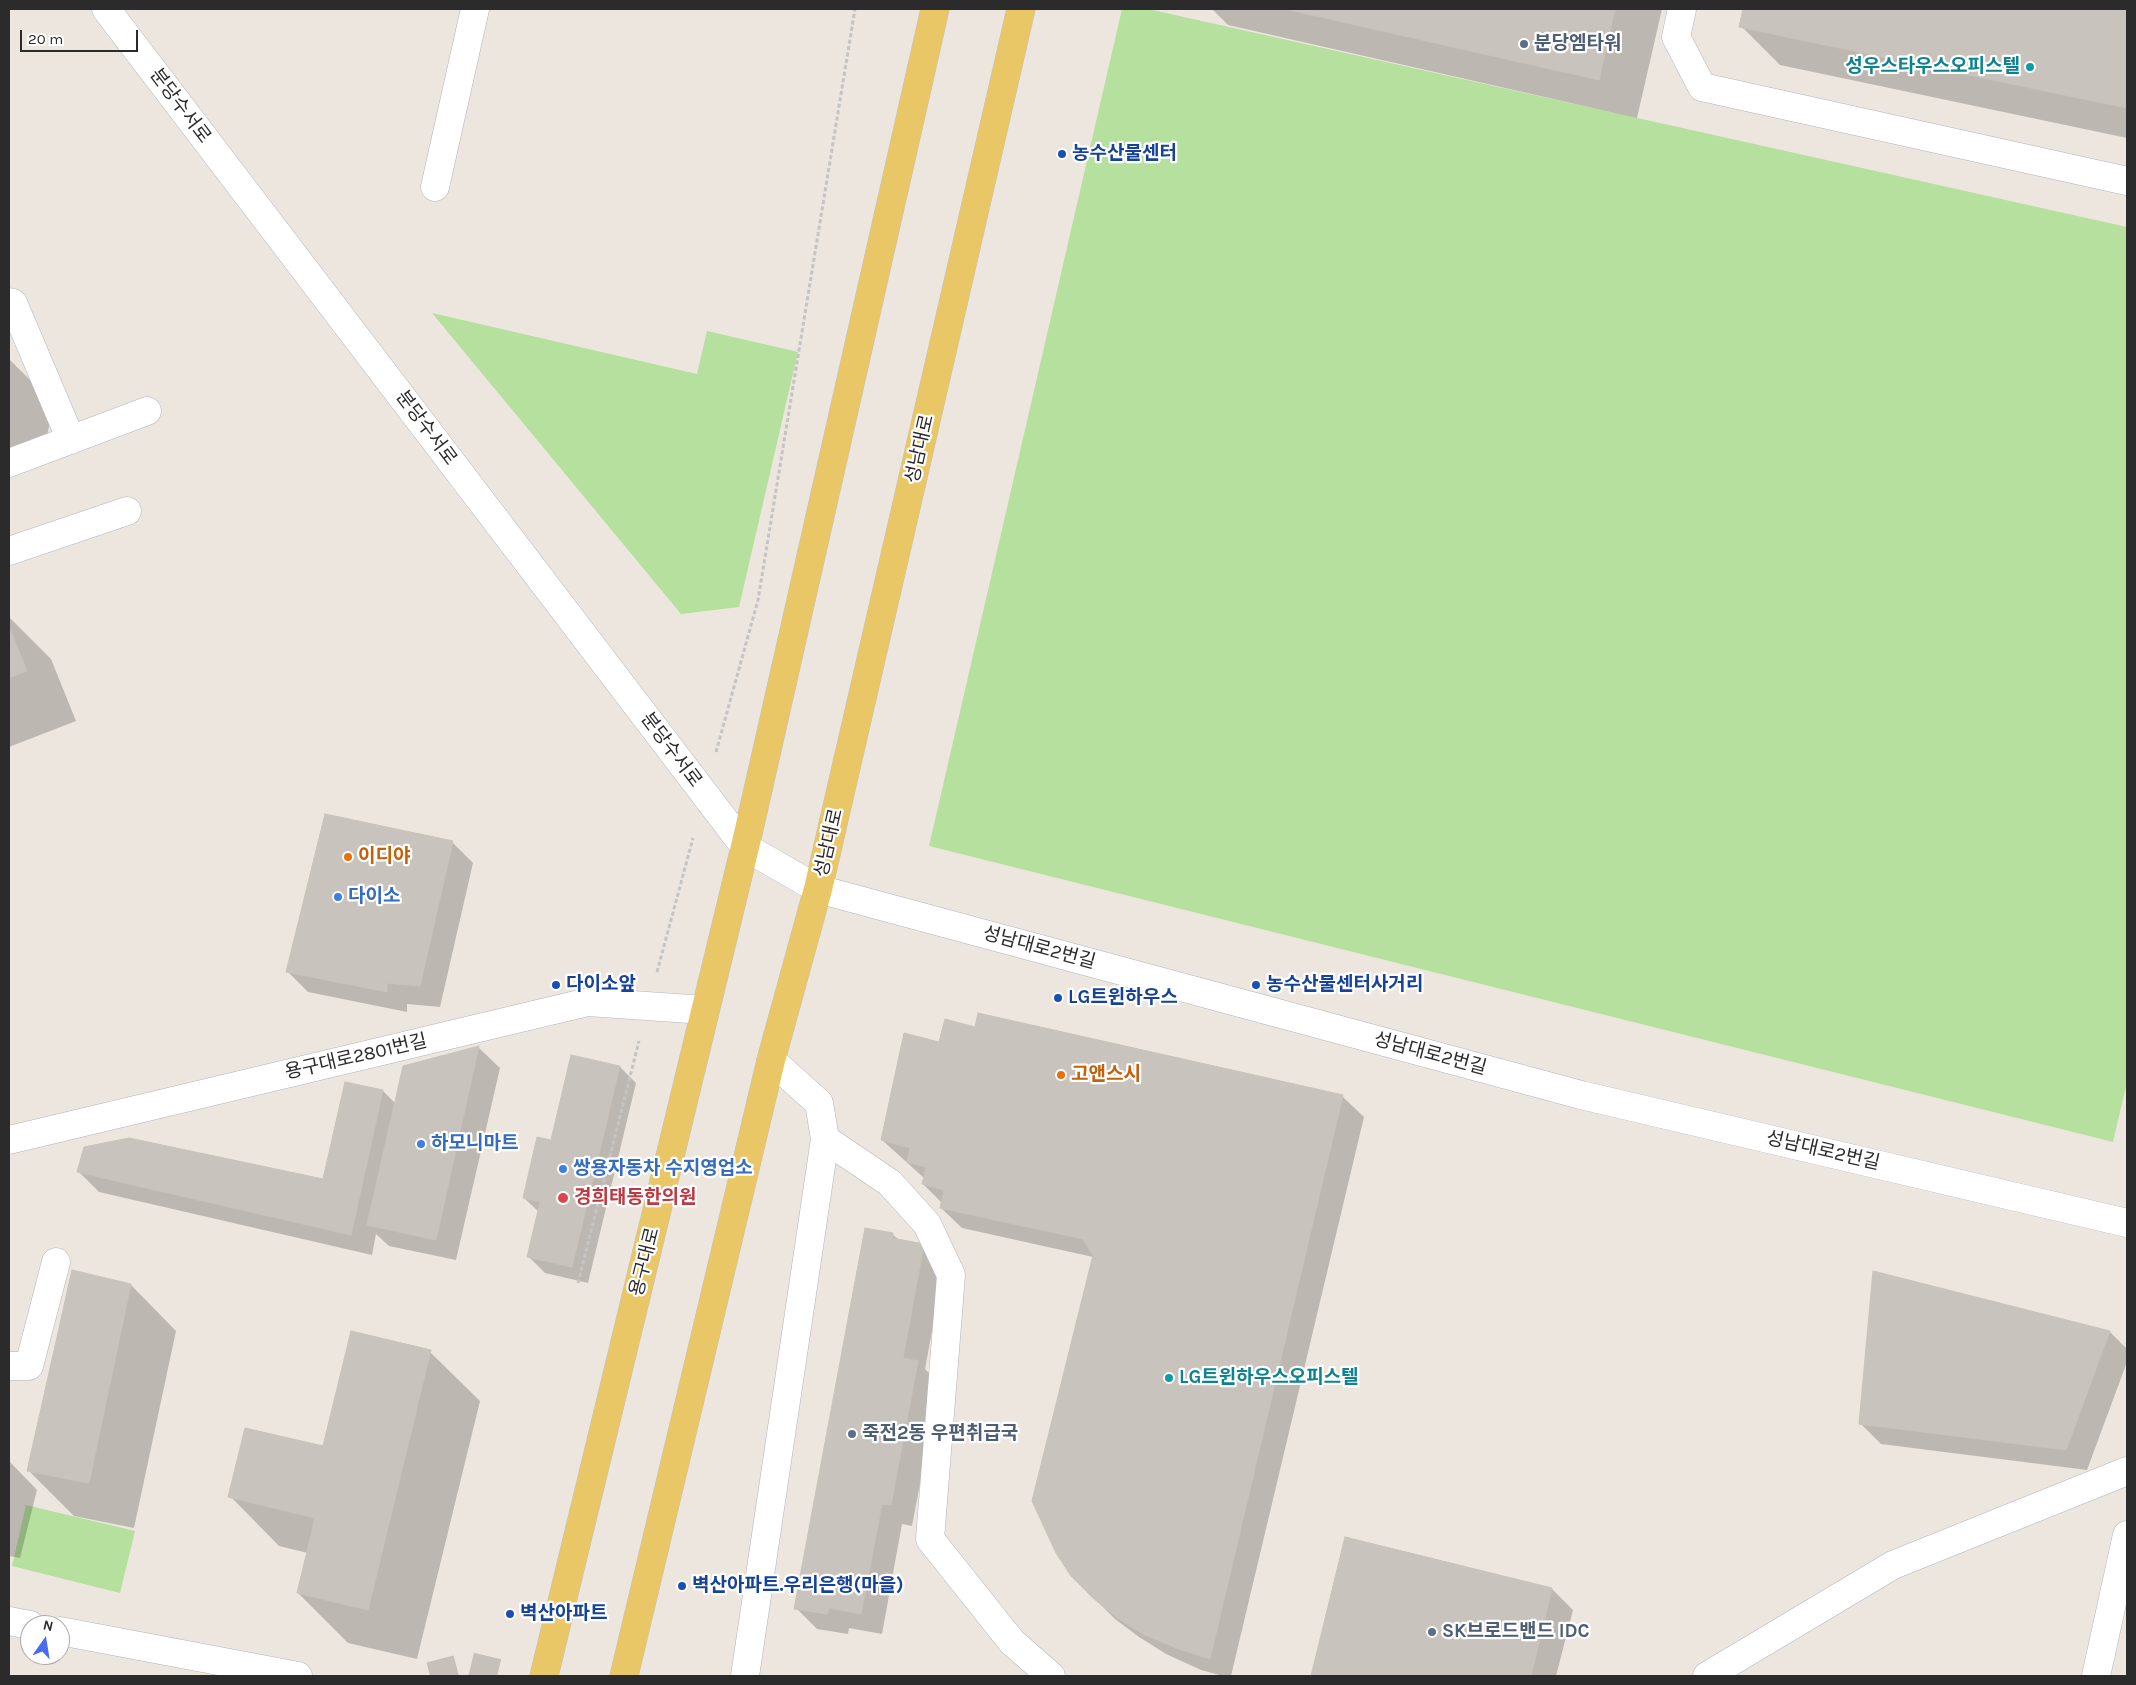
<!DOCTYPE html>
<html>
<head>
<meta charset="utf-8">
<style>
	body { margin:0 }
	#map { position:relative; width:2136px; height:1685px; overflow:hidden; background:#ece6de; font-family:Karla,sans-serif }
	canvas { display:block }
	.frame { position:absolute; inset:0; border:10px solid #2b2b2b; pointer-events:none }
	.north { position:absolute; left:20px; top:1615px; width:50px; height:50px; box-sizing:border-box; background:#fff; border:1px solid #aaa; border-radius:50%; rotate:13deg; font-size:14px; font-weight:700; line-height:20px; text-align:center; color:#2b2b2b }
	.north::after { content:''; display:block; margin:auto; width:18px; height:22px; background:#486cf0; clip-path:polygon(50% 0,100% 100%,50% 72%,0 100%) }
	.scale { position:absolute; left:20px; top:30px; width:118px; height:22px; box-sizing:border-box; border:2px solid #2b2b2b; border-top:0; padding-left:6px; font-size:15px; line-height:18px; white-space:nowrap; color:#2b2b2b; -webkit-text-stroke:4px #fff; paint-order:stroke }
</style>
</head>
<body>
<div id="map">
<canvas width="2136" height="1685"></canvas>
<div class="frame"></div>
<div class="north">N</div>
<div class="scale">20 m</div>
</div>
<script>
const c = document.querySelector('canvas').getContext('2d');
c.lineJoin = 'round';
function fill(path, color) { c.fillStyle = color; c.fill(path, 'evenodd'); }
const shape = rows => new Path2D(rows.map(r => 'M' + r).join(''));
function trace(path, color, width, dash) { c.strokeStyle = color; c.lineWidth = width; c.lineCap = dash ? 'butt' : 'round'; c.setLineDash(dash || []); c.stroke(path); }
function drawText(font, color, halo, rows, align = 'center') {
  c.font = font + ' Karla,"Noto Sans KR",sans-serif'; c.lineWidth = 4.5; c.setLineDash([]); c.textBaseline = 'middle'; c.strokeStyle = halo; c.fillStyle = color; for (const [text, x, y, turn = 0] of rows) {
    c.save(); c.translate(x, y); c.rotate((+turn || 0) * Math.PI / 180); c.textAlign = isNaN(turn) ? turn : align; if (halo) c.strokeText(text, 0, 0); c.fillText(text, 0, 0); c.restore();
  }
}
const green = shape([
	[1122,9,1148,9,2127,227,2127,1082,2113,1142,929,846],
	[432,313,697,374,707,331,798,352,739,607,681,614],
	[26,1505,135,1531,120,1593,12,1566]
]);
const shadow = shape([
	[1212,9,1662,9,1637,118,1228,25],
	[1744,9,2127,9,2127,138,1780,65,1741,26],
	[9,359,54,404,41,462,9,455],
	[9,617,51,659,76,721,9,747],
	[452,842,473,863,440,1007,407,1004,407,1012,308,992,287,971],
	[979,1014,1343,1097,1364,1117,1231,1676,1223,1676,1201,1670,1166,1654,1139,1637,1115,1619,1072,1576,1093,1257,962,1228,941,1208,942,1203,923,1184,924,1178,882,1140,940,1043,976,1029],
	[479,1048,500,1068,456,1260,389,1246,376,1234,372,1255,99,1192,78,1171,324,1180,346,1084,383,1091,396,1104,404,1067],
	[572,1056,620,1067,636,1083,588,1283,545,1273,529,1257,539,1212,524,1198,552,1141],
	[892,1234,899,1240,923,1245,944,1266,925,1369,939,1383,912,1526,902,1524,882,1634,849,1628,848,1634,817,1629,796,1608],
	[1874,1273,2110,1332,2127,1349,2127,1362,2087,1470,1881,1444,1860,1423],
	[131,1285,176,1331,134,1528,74,1516,28,1470],
	[430,1352,480,1401,417,1659,348,1643,298,1593,308,1553,279,1546,230,1496,324,1448],
	[9,1461,37,1490,20,1558,9,1556],
	[1346,1538,1552,1589,1573,1610,1556,1676,1312,1676]
]);
const building = shape([
	[1285,9,1615,9,1599,80,1285,9],
	[1743,9,2127,9,2127,108,1739,27,1743,9],
	[9,627,27,671,9,678,9,627],
	[325,814,453,841,420,986,387,983,387,992,286,972,325,814],
	[978,1013,1343,1095,1210,1659,1179,1649,1143,1634,1116,1617,1093,1598,1071,1576,1056,1553,1032,1501,1093,1255,1083,1239,940,1208,944,1190,922,1184,926,1167,907,1162,910,1148,881,1140,904,1033,939,1042,945,1019,975,1027,978,1013],
	[479,1046,436,1240,367,1225,403,1066,479,1046],
	[571,1055,620,1066,572,1267,527,1257,540,1202,523,1198,537,1137,551,1140,571,1055],
	[345,1082,383,1090,351,1235,77,1172,84,1147,129,1138,323,1179,345,1082],
	[865,1228,893,1233,892,1238,924,1244,903,1358,918,1361,891,1505,882,1504,861,1614,829,1608,827,1614,794,1609,865,1228],
	[72,1270,131,1284,89,1483,27,1471,72,1270],
	[1873,1271,2110,1331,2066,1450,1859,1424,1873,1271],
	[351,1331,431,1350,368,1610,297,1593,315,1518,228,1497,245,1428,323,1446,351,1331],
	[1345,1537,1552,1588,1531,1676,1311,1676,1345,1537]
]);
const minorTunnel = shape([
	[430,1676,469,1666,511,1676]
]);
const path = shape([
	[716,752,758,600,855,9],
	[657,972,693,838],
	[578,1283,639,1041]
]);
const minor = shape([
	[106,9,745,847,818,889,944,923,1581,1095,2127,1223],
	[1682,9,1676,37,1702,87,2127,181],
	[435,187,475,9],
	[9,302,13,303,71,440],
	[9,463,147,411],
	[9,551,127,511],
	[825,1139,890,1183,927,1224,951,1275,930,1539,1012,1642,1051,1676],
	[9,1140,588,1002,705,1010],
	[9,1366,29,1366,56,1262],
	[9,1621,30,1625],
	[60,1631,298,1676],
	[745,1676,825,1139,819,1103,771,1060],
	[1707,1676,1893,1565,2127,1471],
	[2096,1676,2127,1535]
]);
const major = shape([
	[544,1676,745,847,935,9],
	[624,1676,771,1060,818,889,1021,9]
]);
const markers = [
	[1524,44,5,"#5c6f8a"],
	[2030,67,5,"#0f9aa8"],
	[1062,154,5,"#1a4fb4"],
	[348,857,5,"#e8710a"],
	[338,897,5,"#3f7fe0"],
	[556,985,5,"#1a4fb4"],
	[1256,985,5,"#1a4fb4"],
	[1058,998,5,"#1a4fb4"],
	[1061,1075,5,"#e8710a"],
	[421,1144,5,"#3f7fe0"],
	[563,1169,5,"#3f7fe0"],
	[563,1198,6,"#e0444e"],
	[1169,1378,5,"#0f9aa8"],
	[852,1434,5,"#5c6f8a"],
	[682,1586,5,"#1a4fb4"],
	[510,1614,5,"#1a4fb4"],
	[1432,1632,5,"#5c6f8a"]
];
const serviceNames = [
	["분당엠타워",1534,44],
	["죽전2동 우편취급국",862,1434],
	["SK브로드밴드 IDC",1442,1632]
];
const cultureNames = [
	["성우스타우스오피스텔",2020,67],
	["LG트윈하우스오피스텔",1179,1378,"left"]
];
const streetNames = [
	["분당수서로",180,106,53],
	["분당수서로",426,428,53],
	["성남대로",920,449,-77],
	["분당수서로",671,750,53],
	["성남대로",829,843,-77],
	["성남대로2번길",1039,948,15],
	["성남대로2번길",1430,1054,15],
	["용구대로2801번길",356,1057,-13],
	["성남대로2번길",1823,1151,13],
	["용구대로",645,1262,-76]
];
const transitNames = [
	["농수산물센터",1072,154],
	["다이소앞",566,985],
	["농수산물센터사거리",1266,985],
	["LG트윈하우스",1068,998],
	["벽산아파트.우리은행(마을)",692,1586],
	["벽산아파트",520,1614]
];
const foodNames = [
	["이디야",358,857],
	["고앤스시",1071,1075]
];
const shopNames = [
	["다이소",348,897],
	["하모니마트",431,1144],
	["쌍용자동차 수지영업소",573,1169]
];
const healthNames = [
	["경희태동한의원",574,1198]
];
fill(green, '#b6e09e');
fill(shadow, '#0003');
fill(building, '#c8c4bd');
trace(building, '#c8c2b8', 1);
trace(minorTunnel, '#c5c1ba', 28, [28, 14]);
trace(minor, '#b2b5be', 29);
trace(major, '#c4c4c4', 29);
trace(path, '#c4c4c4', 3, [4, 2.5]);
trace(minor, '#fff', 28);
trace(major, '#e9c766', 28);
for (const [x, y, r, color] of markers) { const dot = new Path2D(); dot.arc(x, y, r, 0, 2 * Math.PI); c.fillStyle = color; c.fill(dot); trace(dot, '#fff', 2); }
drawText('bold 19px', '#4e5e75', '#fff', serviceNames, 'left');
drawText('bold 19px', '#0d838f', '#fff', cultureNames, 'right');
drawText('19px', '#2b2b2b', '#fff', streetNames);
drawText('bold 19px', '#164399', '#fff', transitNames, 'left');
drawText('bold 19px', '#c56008', '#fff', foodNames, 'left');
drawText('bold 19px', '#366cbe', '#fff', shopNames, 'left');
drawText('bold 19px', '#be3a42', '#fff', healthNames, 'left');
</script>
</body>
</html>
